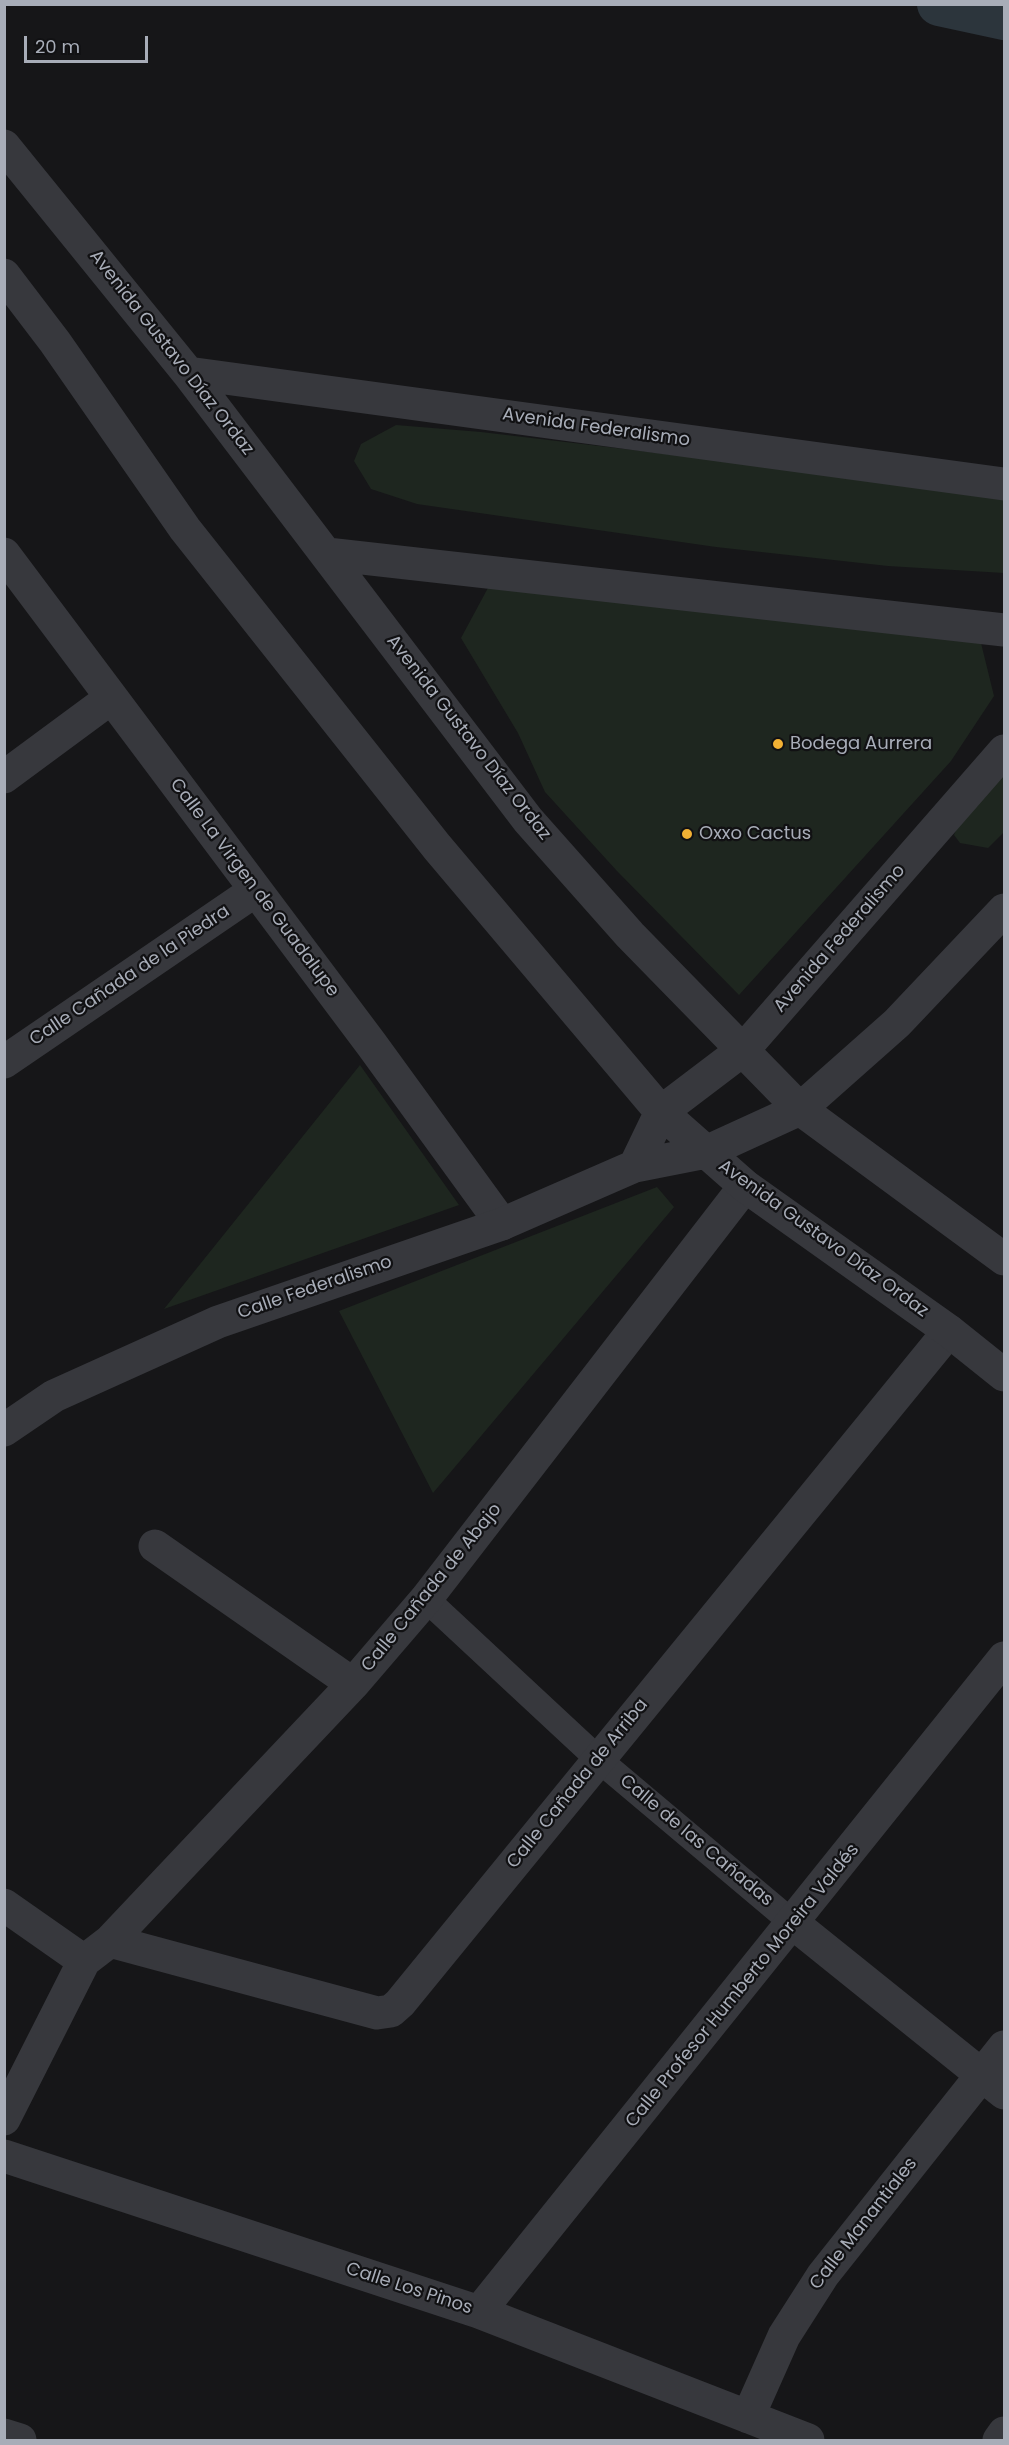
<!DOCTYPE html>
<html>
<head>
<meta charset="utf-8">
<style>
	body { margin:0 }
	#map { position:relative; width:1009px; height:2445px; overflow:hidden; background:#161618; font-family:Poppins,sans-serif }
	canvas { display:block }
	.frame { position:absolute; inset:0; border:6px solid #a8adb8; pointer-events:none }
	.scale { position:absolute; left:24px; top:36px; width:124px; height:27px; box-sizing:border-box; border:3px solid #a8adb8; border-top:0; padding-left:8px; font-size:18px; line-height:21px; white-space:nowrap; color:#a8adb8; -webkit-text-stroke:4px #111113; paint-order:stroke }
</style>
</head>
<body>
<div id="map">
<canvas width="1009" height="2445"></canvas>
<div class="frame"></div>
<div class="scale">20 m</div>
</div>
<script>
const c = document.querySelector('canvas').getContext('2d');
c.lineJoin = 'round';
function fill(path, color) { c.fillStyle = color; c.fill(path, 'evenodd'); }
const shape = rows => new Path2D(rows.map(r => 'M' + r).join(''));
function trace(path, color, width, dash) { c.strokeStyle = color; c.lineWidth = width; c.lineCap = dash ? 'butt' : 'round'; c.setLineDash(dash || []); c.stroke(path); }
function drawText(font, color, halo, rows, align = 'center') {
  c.font = font + ' Poppins,sans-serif'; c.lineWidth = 4.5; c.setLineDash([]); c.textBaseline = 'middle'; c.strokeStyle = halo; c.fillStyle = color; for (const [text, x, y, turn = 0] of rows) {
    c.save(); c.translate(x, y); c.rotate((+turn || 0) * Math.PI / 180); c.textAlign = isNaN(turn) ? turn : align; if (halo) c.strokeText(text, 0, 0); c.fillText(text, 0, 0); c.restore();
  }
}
const green = shape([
	[396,425,481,432,1004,494,1004,573,888,566,716,547,417,504,371,489,354,461,361,444],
	[489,586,981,643,994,696,951,761,739,995,617,871,545,792,518,733,461,638],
	[1004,774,1004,832,988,848,960,843,954,835,959,821],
	[360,1065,459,1205,164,1309],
	[657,1187,674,1207,433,1493,339,1311]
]);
const canal = shape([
	[939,4,1004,18]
]);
const pedestrian = shape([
	[426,1599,598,1759,794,1924]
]);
const minor = shape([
	[4,554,372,1045,502,1224],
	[4,777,111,698],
	[4,1062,256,890],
	[155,1546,353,1684],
	[4,1905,84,1961],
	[794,1924,1004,2093],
	[110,1941,377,2013,391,2011,400,2003,949,1331],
	[4,2119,84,1961,110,1941,353,1684,426,1599,745,1186],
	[4,2156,479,2312,808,2440],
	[479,2312,1004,1658],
	[748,2417,784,2336,823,2275,1004,2047],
	[4,2435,20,2440],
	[999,2440,1004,2433]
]);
const tertiary = shape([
	[4,146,188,373,528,820,630,935,800,1109,1004,1259],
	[4,275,55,342,185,529,437,847,661,1112,745,1186,949,1331,1004,1375],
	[188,373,1004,484],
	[327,554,1004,630],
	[635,1166,661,1112,744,1049,1004,751],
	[4,1430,54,1396,218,1322,502,1224,635,1166,706,1152,800,1109,897,1023,1004,910]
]);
const markers = [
	[778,744,6,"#f2b134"],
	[687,834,6,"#f2b134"]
];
const streetNames = [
	["Avenida Gustavo Díaz Ordaz",171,353,52],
	["Avenida Federalismo",596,428,8],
	["Avenida Gustavo Díaz Ordaz",468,738,52],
	["Calle La Virgen de Guadalupe",254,888,53],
	["Avenida Federalismo",840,939,-49],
	["Calle Cañada de la Piedra",130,976,-34],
	["Avenida Gustavo Díaz Ordaz",823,1239,36],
	["Calle Federalismo",315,1288,-19],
	["Calle Cañada de Abajo",432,1588,-51],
	["Calle Cañada de Arriba",578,1784,-51],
	["Calle de las Cañadas",696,1841,40],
	["Calle Profesor Humberto Moreira Valdés",743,1986,-51],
	["Calle Manantiales",864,2224,-52],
	["Calle Los Pinos",409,2289,18]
];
const poiNames = [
	["Bodega Aurrera",790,744],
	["Oxxo Cactus",699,834]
];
fill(green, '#1e261f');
trace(canal, '#2c353c', 44);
trace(pedestrian, '#37383d', 26);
trace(minor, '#37383d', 33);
trace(tertiary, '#37383d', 33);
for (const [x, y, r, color] of markers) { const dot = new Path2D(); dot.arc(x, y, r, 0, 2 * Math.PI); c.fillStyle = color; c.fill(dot); trace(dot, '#111113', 2); }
drawText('18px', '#a8adb8', '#111113', streetNames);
drawText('18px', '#a8adb8', '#111113', poiNames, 'left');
</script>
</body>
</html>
